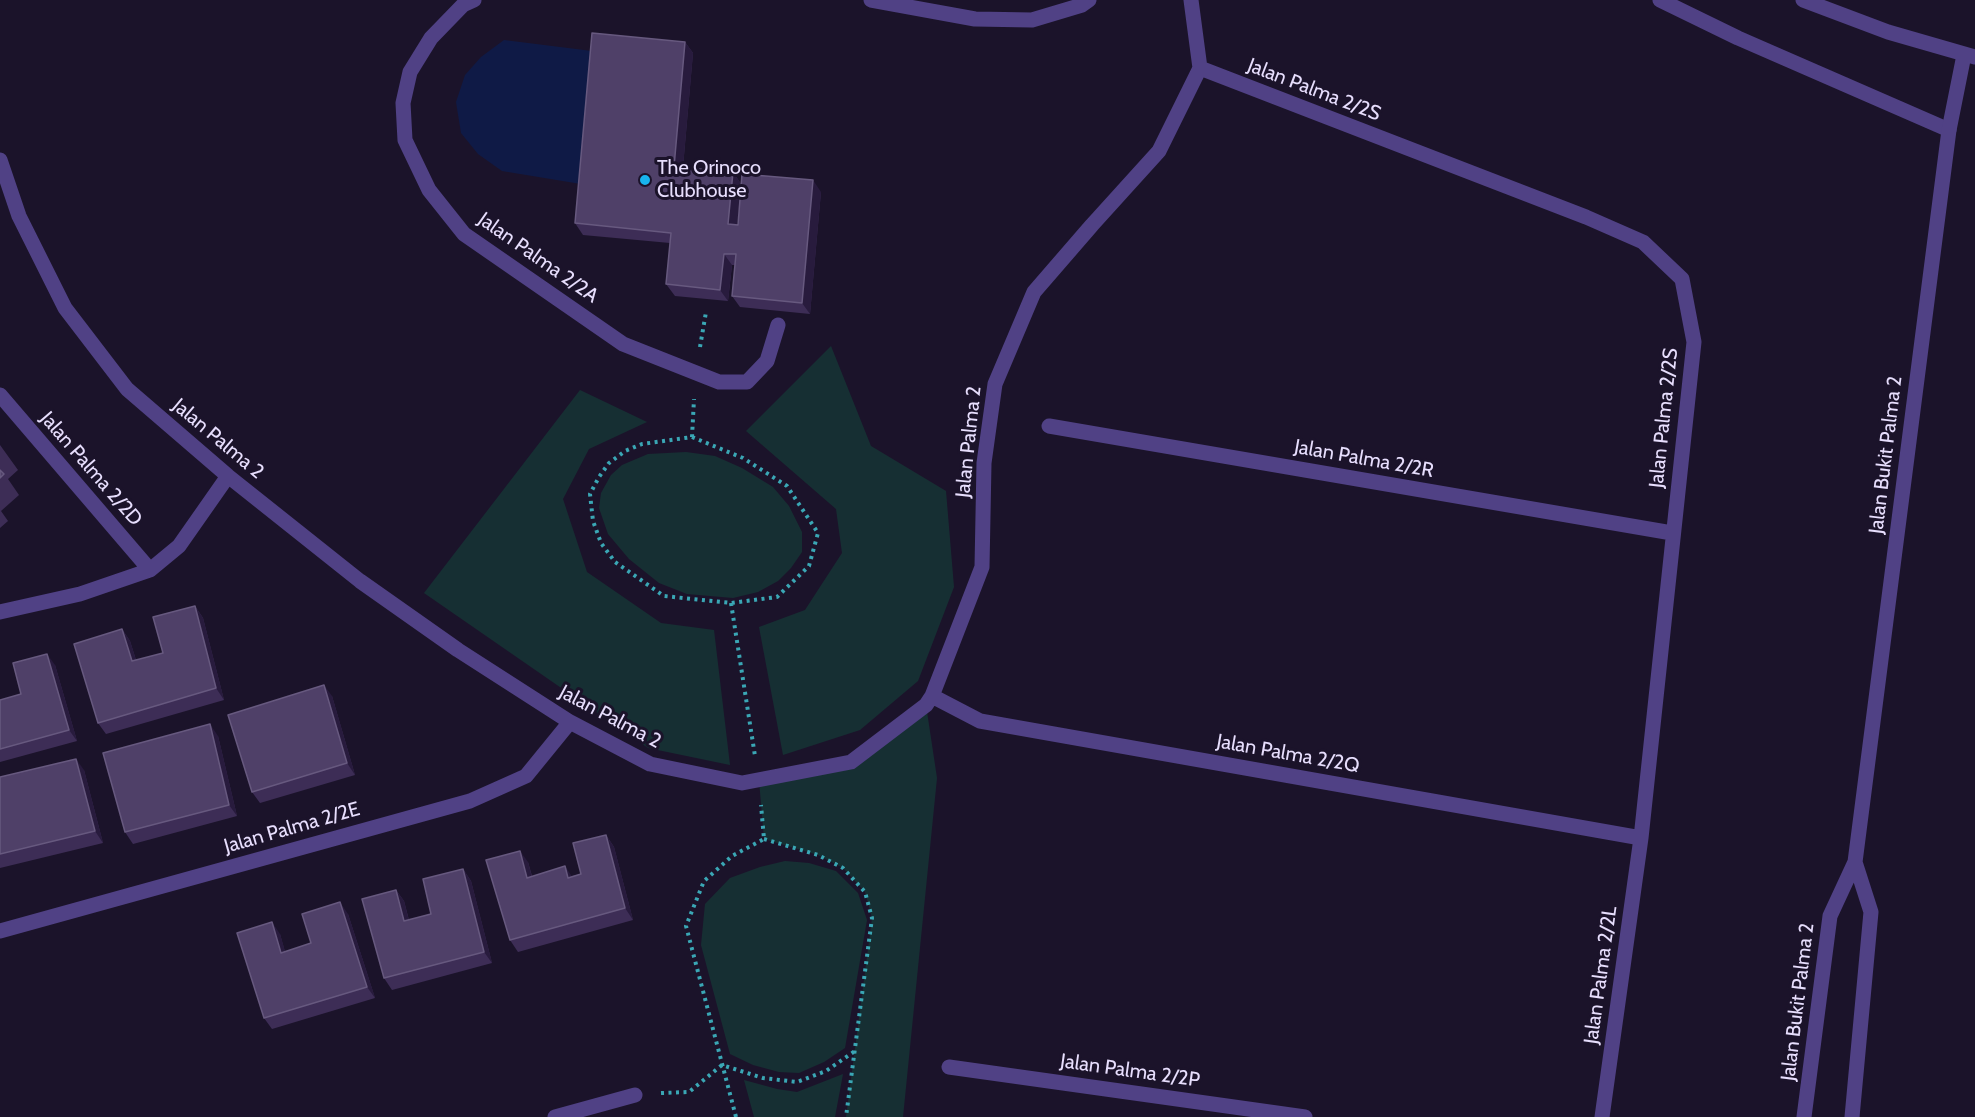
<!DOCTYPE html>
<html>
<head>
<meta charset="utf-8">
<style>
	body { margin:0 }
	canvas { display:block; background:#1b132a }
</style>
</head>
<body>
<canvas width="1975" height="1117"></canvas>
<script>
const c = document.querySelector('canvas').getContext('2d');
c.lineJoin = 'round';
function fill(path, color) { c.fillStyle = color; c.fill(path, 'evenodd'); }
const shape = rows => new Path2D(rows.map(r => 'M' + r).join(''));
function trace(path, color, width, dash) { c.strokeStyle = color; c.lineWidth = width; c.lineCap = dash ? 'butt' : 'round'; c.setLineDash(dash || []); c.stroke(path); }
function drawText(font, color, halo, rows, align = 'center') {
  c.font = font + ' Cabin,sans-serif'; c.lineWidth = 6; c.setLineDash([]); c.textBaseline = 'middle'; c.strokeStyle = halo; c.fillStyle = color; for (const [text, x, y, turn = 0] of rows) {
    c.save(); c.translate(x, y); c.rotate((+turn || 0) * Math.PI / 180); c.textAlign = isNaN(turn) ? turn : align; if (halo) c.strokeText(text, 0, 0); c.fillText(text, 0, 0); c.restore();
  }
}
const green = shape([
	[831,346,871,446,946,491,954,587,918,681,860,730,783,755,759,627,805,610,842,553,836,509,746,431],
	[580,390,647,422,589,449,563,499,587,572,661,623,714,630,730,765,648,748,424,593],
	[686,452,715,456,742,468,773,487,789,506,802,532,802,552,791,568,778,581,758,592,733,598,687,594,659,583,629,559,608,534,599,508,601,493,611,475,622,465,648,454],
	[926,705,937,778,903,1117,846,1117,872,918,865,892,843,868,818,855,764,839,759,780,851,762],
	[785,861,809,863,836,871,858,893,867,920,845,1048,824,1062,799,1073,779,1072,753,1065,730,1054,701,945,705,904,730,878,760,867],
	[843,1074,835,1117,754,1117,744,1080,777,1089,797,1092]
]);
const water = shape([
	[504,40,600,52,587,185,502,171,478,154,461,133,456,102,465,75,481,57]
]);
const path = shape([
	[700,347,706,312],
	[692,437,743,458,787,486,818,533,809,566,777,597,731,603,664,596,615,562,601,543,593,521,590,494,599,477,609,463,625,451,642,444,692,437,694,399],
	[731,603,755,756],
	[764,839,818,855,843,868,865,892,872,918,846,1117],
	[661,1093,689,1092,722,1065,763,1078,797,1082,826,1071,855,1051],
	[736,1117,686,926,704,881,732,856,764,839,761,805]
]);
const minor = shape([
	[474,0,463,5,431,38,410,72,403,103,405,140,429,190,464,234,623,344,719,382,747,382,767,361,778,325],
	[871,0,975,19,1032,20,1082,5,1089,0],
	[1660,0,1738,38,1949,130],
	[1200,68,1586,217,1643,242,1682,279,1694,342,1641,838,1602,1117],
	[0,160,19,216,65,308,127,389,228,476,360,581,458,650,570,722,650,764,742,783,851,762,926,705,932,696,982,567,984,463,995,384,1034,292,1092,225,1159,151,1200,68,1191,0],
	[0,395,150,570],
	[1049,426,1672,533],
	[0,612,80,594,150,570,179,546,228,476],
	[932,696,980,721,1641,838],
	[0,931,470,801,526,776,570,722],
	[949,1067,1305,1117],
	[555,1117,635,1095]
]);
const tertiary = shape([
	[1803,0,1888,32,1975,57],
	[1804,1117,1830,916,1855,862,1949,130,1964,55],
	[1852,1117,1871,912,1855,862]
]);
const wall = shape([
	[685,42,693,53,683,167,733,172,741,184,737,225,821,192,810,314,740,307,732,296,735,265,732,265,728,301,675,296,666,284,670,243,583,235,575,223],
	[0,445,18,470,8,479,19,495,1,511,8,521,0,528],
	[195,606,203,618,224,700,106,734,98,723,122,629,130,641,136,660,163,653],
	[55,665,77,741,0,762,0,700,21,694],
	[332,696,355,775,260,803,252,792],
	[218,736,237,816,133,844,125,832],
	[84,770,103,843,0,868,0,777],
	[606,835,614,847,633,920,518,952,510,940,528,862,532,876,572,876,581,874],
	[463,869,471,881,492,963,392,990,384,978,396,890,404,901,409,920,431,914],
	[348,914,375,998,272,1029,264,1018,280,934,285,952,311,943]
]);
const shadedWall = shape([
	[685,42,693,53,682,178,674,167],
	[733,172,741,184,736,235,728,224],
	[813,180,821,192,810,314,802,303],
	[724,254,732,265,728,301,720,290],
	[195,606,203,618,224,700,216,688],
	[122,629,130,641,140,673,132,661],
	[47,654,55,665,77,741,69,730],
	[324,685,332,696,355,775,347,763],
	[210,724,218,736,237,816,229,805],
	[76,759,84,770,103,843,95,831],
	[606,835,614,847,633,920,625,908],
	[520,851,528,862,535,889,527,878],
	[565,866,573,878,568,878],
	[463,869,471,881,492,963,484,952],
	[396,890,404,901,412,933,404,921],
	[340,902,348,914,375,998,367,987],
	[272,922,280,934,289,965,281,953]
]);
const building = shape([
	[592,33,685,42,674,167,733,172,728,224,738,225,742,174,813,180,802,303,732,296,736,254,724,254,720,290,666,284,671,233,575,223,592,33],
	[0,470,4,474,0,478,0,470],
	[195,606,216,688,98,723,74,644,122,629,132,661,163,653,153,617,195,606],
	[47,654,69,730,0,749,0,700,21,694,13,663,47,654],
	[324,685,347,763,252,792,228,715,324,685],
	[210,724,229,805,125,832,103,753,210,724],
	[76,759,95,831,0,854,0,777,76,759],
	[606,835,625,908,510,940,486,860,520,851,527,878,565,866,568,878,581,874,573,843,606,835],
	[463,869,484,952,384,978,362,899,396,890,404,921,431,914,423,879,463,869],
	[340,902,367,987,264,1018,237,933,272,922,281,953,311,943,302,914,340,902]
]);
const markers = [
	[645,180,6,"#18b4ee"]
];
const streetNames = [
	["Jalan Palma 2/2S",1314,90,21],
	["Jalan Palma 2/2A",538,258,35],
	["Jalan Palma 2/2S",1664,418,-84],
	["Jalan Palma 2",218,439,40],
	["Jalan Palma 2",969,442,-84],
	["Jalan Bukit Palma 2",1886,455,-83],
	["Jalan Palma 2/2R",1364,459,10],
	["Jalan Palma 2/2D",91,469,49],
	["Jalan Palma 2",610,717,28],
	["Jalan Palma 2/2Q",1288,754,10],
	["Jalan Palma 2/2E",292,828,-16],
	["Jalan Palma 2/2L",1601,975,-82],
	["Jalan Bukit Palma 2",1798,1002,-83],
	["Jalan Palma 2/2P",1130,1071,8]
];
const poiNames = [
	["The Orinoco",657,168],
	["Clubhouse",657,191]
];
fill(green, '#162f33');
fill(water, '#0f1a46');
trace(path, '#3aa7b5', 4, [3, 4.5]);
trace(minor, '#504185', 15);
trace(tertiary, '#504185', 15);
fill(wall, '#3d2d56');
fill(shadedWall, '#281b3d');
fill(building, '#4f4068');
trace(building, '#67597f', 1.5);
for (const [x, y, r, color] of markers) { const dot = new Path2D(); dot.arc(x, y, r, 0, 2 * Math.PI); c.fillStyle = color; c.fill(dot); trace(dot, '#1b132a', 2); }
drawText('20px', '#e7defd', '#1b132a', streetNames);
drawText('20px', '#e7defd', '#1b132a', poiNames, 'left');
</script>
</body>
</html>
